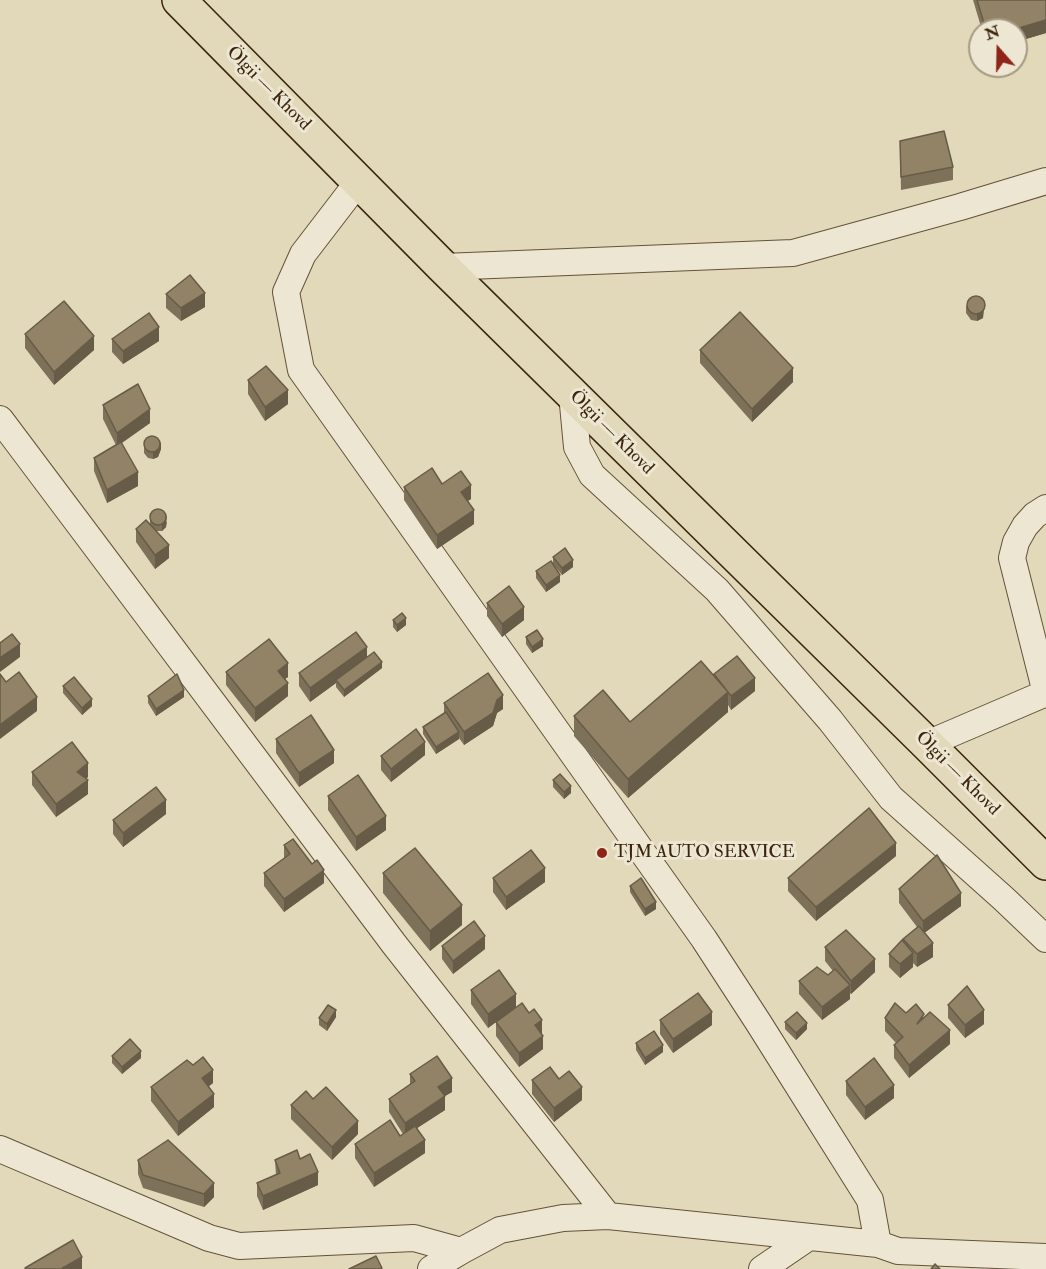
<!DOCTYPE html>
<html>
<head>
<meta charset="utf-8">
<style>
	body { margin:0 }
	#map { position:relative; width:1046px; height:1269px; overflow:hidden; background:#e2d9bb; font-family:"IM FELL Double Pica",serif }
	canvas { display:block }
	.north { position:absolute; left:968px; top:18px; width:60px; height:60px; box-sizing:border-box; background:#ece6d3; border:2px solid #a59983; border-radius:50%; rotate:340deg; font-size:16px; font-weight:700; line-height:24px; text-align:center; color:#3b250c }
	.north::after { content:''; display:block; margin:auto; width:21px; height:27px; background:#8f2418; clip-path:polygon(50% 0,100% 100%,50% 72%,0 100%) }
</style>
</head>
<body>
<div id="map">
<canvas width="1046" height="1269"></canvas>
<div class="north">N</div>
</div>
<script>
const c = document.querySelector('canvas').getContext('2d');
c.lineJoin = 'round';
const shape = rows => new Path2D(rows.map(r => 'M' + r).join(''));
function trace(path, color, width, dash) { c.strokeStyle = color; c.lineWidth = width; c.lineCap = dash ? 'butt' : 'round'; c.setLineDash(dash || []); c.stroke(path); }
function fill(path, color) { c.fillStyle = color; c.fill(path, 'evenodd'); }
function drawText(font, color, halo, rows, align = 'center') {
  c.font = font + ' "IM FELL Double Pica",serif'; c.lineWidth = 6; c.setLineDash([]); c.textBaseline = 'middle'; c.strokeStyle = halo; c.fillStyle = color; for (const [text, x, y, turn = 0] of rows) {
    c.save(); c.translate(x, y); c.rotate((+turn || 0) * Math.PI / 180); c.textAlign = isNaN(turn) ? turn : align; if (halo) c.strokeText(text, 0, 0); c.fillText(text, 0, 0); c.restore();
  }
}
const minor = shape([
	[359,181,303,254,286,292,301,370,704,939,758,1022,870,1200,878,1244,608,1216],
	[443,267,793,253,960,207,1046,181],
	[572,394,577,447,592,475,717,590,830,720,891,798,1004,899,1046,939],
	[0,419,394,944,608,1216,563,1218,500,1230,461,1251,414,1238,239,1246,209,1238,0,1149],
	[1046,693,1012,558,1016,542,1025,526,1035,515,1046,508],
	[927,744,1046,693],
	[878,1244,898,1251,1046,1257],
	[431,1269,461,1251],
	[762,1269,809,1237]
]);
const highway = shape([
	[179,0,443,267,927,744,1046,863]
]);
const wall = shape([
	[973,0,1046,0,1046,33,1016,42,1016,30,982,30],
	[900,141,953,167,953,180,901,190],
	[166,294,205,307,181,321,166,308],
	[966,306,984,309,983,318,977,321,971,320,966,313],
	[25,334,94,350,54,385,25,348],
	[112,339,159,341,123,364,112,352],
	[700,350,793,382,752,422,700,363],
	[248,380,288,404,265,421,248,394],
	[103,405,150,423,122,443,138,486,107,503,94,471,94,458,116,445,103,419],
	[144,447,161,449,158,457,153,459,148,458,144,453],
	[442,484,471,499,468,501,474,524,437,549,404,500,404,487],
	[150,519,167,522,166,527,162,531,156,531,169,558,155,569,136,542,136,529,150,524],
	[553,557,573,567,562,575,553,564],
	[536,571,560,582,546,592,536,578],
	[487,603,524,620,502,637,487,616],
	[393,620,406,625,397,632,393,627],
	[526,637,543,646,532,653,526,644],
	[367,657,382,668,344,697,336,687,336,683,310,702,299,686,299,673],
	[226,672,288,677,285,679,288,696,255,722,226,685],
	[714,674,755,691,731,710,728,705,728,712,628,798,574,736,574,716,630,722,714,676],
	[63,686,92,706,82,715,63,693],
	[148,696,184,697,156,716,148,703],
	[444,703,503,709,497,713,493,726,464,745,459,738,459,739,436,754,423,734,423,727,444,713],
	[276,739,334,763,299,787,276,753],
	[425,755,391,782,381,770,381,756],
	[32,772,88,777,86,779,88,794,56,817,32,785],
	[553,780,571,793,564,799,553,787],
	[328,796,386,830,356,851,328,810],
	[166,814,123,847,113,834,113,820],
	[284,845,324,883,284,912,264,886,264,873,284,858],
	[896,856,816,921,788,891,788,878],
	[383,873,462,925,430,951,383,893],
	[493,878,545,882,506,910,493,892],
	[630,886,656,909,645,916,630,892],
	[899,889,961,906,924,933,933,957,917,967,913,963,913,967,900,978,889,967,889,954,903,941,903,939,917,927,899,903],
	[442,946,485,949,453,974,442,959],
	[825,947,875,972,851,994,850,993,850,999,822,1020,799,994,799,981,828,975,833,971,825,961],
	[471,990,516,1007,541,1034,543,1049,519,1067,496,1036,496,1022,514,1009,488,1028,471,1004],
	[948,1005,984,1024,965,1038,948,1018],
	[906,1013,924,1017,950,1044,909,1078,894,1058,894,1045,896,1043,885,1031,885,1018],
	[336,1017,327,1031,319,1025,319,1018],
	[660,1020,712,1025,673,1053,660,1034],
	[785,1022,807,1029,796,1040,785,1029],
	[636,1043,663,1052,645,1065,636,1050],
	[112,1056,141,1058,122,1074,112,1063],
	[193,1065,213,1083,209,1086,214,1107,178,1136,151,1101,151,1087],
	[410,1074,452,1092,445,1096,445,1110,417,1128,425,1153,374,1187,355,1158,355,1144,400,1136,403,1134,389,1112,389,1099,410,1084],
	[559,1079,582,1100,554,1122,532,1094,532,1080],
	[846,1081,894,1098,865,1120,846,1095],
	[291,1105,358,1134,332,1160,291,1119],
	[300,1159,318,1185,263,1210,257,1196,257,1183,276,1175,275,1160],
	[138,1160,214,1197,204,1207,143,1188,138,1174]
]);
const shadedWall = shape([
	[1046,20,1046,33,1016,42,1016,30,1012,30],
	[205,293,205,307,181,321,181,308],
	[984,302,983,318,977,321,977,314],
	[159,327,159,341,123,364,123,351],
	[94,336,94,350,54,385,54,372],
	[793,368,793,382,752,422,752,409],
	[288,390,288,404,265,421,265,407],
	[150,409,150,423,117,446,117,433],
	[161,442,161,449,158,457,153,459,153,452],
	[138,472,138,486,107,503,107,490],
	[471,485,471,499,461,505,461,492],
	[474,510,474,524,437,549,437,535],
	[167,515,166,527,162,531,162,524],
	[169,545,169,558,155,569,155,555],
	[573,560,573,567,562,575,562,568],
	[560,575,560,582,546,592,546,585],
	[524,607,524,620,502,637,502,624],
	[406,618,406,625,397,632,397,625],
	[543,639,543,646,532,653,532,647],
	[20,644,20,657,0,672,0,658],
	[367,647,367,661,336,680,336,683,310,702,310,688],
	[382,662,382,668,344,697,344,690],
	[288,663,288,677,278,684,278,671],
	[755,678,755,691,731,710,731,696],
	[288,683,288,696,255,722,255,708],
	[184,690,184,697,156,716,156,709],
	[728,692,728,712,628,798,628,779],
	[503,695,503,709,497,713,493,726,464,745,464,732,497,700],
	[37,697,37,711,0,739,0,725],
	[92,699,92,706,82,715,82,708],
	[459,732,459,739,436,754,436,747],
	[425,742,425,755,391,782,391,769],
	[334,750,334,763,299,787,299,773],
	[88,763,88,777,77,785,77,772],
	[88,780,88,794,56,817,56,804],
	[571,786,571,793,564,799,564,792],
	[166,800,166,814,123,847,123,833],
	[386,816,386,830,356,851,356,837],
	[896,843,896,856,816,921,816,907],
	[545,868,545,882,506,910,506,897],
	[324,870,324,883,284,912,284,899],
	[961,893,961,906,923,934,923,921],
	[656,902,656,909,645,916,645,909],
	[462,905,462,925,430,951,430,931],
	[485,936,485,949,453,974,453,961],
	[933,943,933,957,917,967,917,954],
	[913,953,913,967,900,978,900,964],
	[875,959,875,972,851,994,851,981],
	[850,985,850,999,822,1020,822,1007],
	[516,994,516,1007,488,1028,488,1014],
	[336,1010,336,1017,327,1031,327,1024],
	[984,1010,984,1024,965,1038,965,1025],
	[712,1012,712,1025,673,1053,673,1039],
	[542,1020,542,1034,535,1025],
	[807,1023,807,1029,796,1040,796,1033],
	[950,1030,950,1044,909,1078,909,1065],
	[543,1036,543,1049,519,1067,519,1053],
	[663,1045,663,1052,645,1065,645,1058],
	[141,1051,141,1058,122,1074,122,1067],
	[213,1070,213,1083,202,1092,202,1078],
	[452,1078,452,1092,445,1096,445,1110,405,1136,405,1123,438,1087],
	[894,1085,894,1098,865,1120,865,1107],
	[582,1087,582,1100,554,1122,554,1108],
	[214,1094,214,1107,178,1136,178,1122],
	[358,1121,358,1134,332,1160,332,1147],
	[425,1140,425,1153,374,1187,374,1173],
	[318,1172,318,1185,263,1210,263,1196],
	[214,1183,214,1197,204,1207,204,1194],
	[82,1257,82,1269,61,1269]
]);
const building = shape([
	[977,0,1046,0,1046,20,1012,30,986,30,977,0],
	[944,131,953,167,901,177,900,141,944,131],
	[190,275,205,293,181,308,166,294,190,275],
	'967 305a9 9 0 1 1 18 0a9 9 0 1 1-18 0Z',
	[64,301,94,336,54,372,25,334,64,301],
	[740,312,793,368,752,409,700,350,740,312],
	[149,313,159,327,123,351,112,339,149,313],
	[266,366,288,390,265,407,248,380,266,366],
	[138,384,150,409,117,433,103,405,138,384],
	'144 444a8 8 0 1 1 16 0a8 8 0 1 1-16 0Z',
	[121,442,138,472,107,490,94,458,121,442],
	[432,468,442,484,461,471,471,485,461,492,474,510,437,535,404,487,432,468],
	'150 517a8 8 0 1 1 16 0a8 8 0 1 1-16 0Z',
	[146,520,169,545,155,555,136,529,146,520],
	[565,548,573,560,562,568,553,557,565,548],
	[551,561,560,575,546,585,536,571,551,561],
	[509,586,524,607,502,624,487,603,509,586],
	[402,613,406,618,397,625,393,620,402,613],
	[537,630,543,639,532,647,526,637,537,630],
	[356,632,367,647,310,688,299,673,356,632],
	[12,634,20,644,0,658,0,643,12,634],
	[269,639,288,663,278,671,288,683,255,708,226,672,269,639],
	[374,652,382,662,344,690,336,680,374,652],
	[737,656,755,678,731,696,714,674,737,656],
	[701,661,728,692,628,779,574,716,603,690,630,722,701,661],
	[19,672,37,697,0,725,0,674,6,682,19,672],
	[488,673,503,695,497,700,493,713,464,732,444,703,488,673],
	[177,674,184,690,156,709,148,696,177,674],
	[74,677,92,699,82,708,63,686,74,677],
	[446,712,459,732,436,747,423,727,446,712],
	[311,715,334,750,299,773,276,739,311,715],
	[416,729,425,742,391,769,381,756,416,729],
	[72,742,88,763,77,772,88,780,56,804,32,772,72,742],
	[560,774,571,786,564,792,553,780,560,774],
	[358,775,386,816,356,837,328,796,358,775],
	[156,787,166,800,123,833,113,820,156,787],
	[869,808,896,843,816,907,788,878,869,808],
	[293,839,312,864,317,860,324,870,284,899,264,873,290,854,284,845,293,839],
	[415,848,462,905,430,931,383,873,415,848],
	[531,850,545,868,506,897,493,878,531,850],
	[937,855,961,893,923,921,899,889,937,855],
	[641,878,656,902,645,909,630,886,641,878],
	[474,921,485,936,453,961,442,946,474,921],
	[919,926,933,943,917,954,903,939,919,926],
	[846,930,875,959,851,981,825,947,846,930],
	[902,940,913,953,900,964,889,954,902,940],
	[817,967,828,975,835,969,850,985,822,1007,799,981,817,967],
	[499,970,516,994,488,1014,471,990,499,970],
	[967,986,984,1010,965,1025,948,1005,967,986],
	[698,993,712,1012,673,1039,660,1020,698,993],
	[522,1003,529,1013,534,1009,542,1020,535,1025,543,1036,519,1053,496,1022,522,1003],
	[895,1003,906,1013,916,1004,924,1014,917,1024,930,1012,950,1030,909,1065,894,1045,903,1037,885,1018,895,1003],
	[328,1005,336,1010,327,1024,319,1018,328,1005],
	[797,1012,807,1023,796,1033,785,1022,797,1012],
	[654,1031,663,1045,645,1058,636,1043,654,1031],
	[130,1039,141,1051,122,1067,112,1056,130,1039],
	[437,1056,452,1078,438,1087,445,1096,405,1123,389,1099,415,1081,410,1074,437,1056],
	[203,1057,213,1070,202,1078,214,1094,178,1122,151,1087,187,1060,193,1065,203,1057],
	[874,1058,894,1085,865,1107,846,1081,874,1058],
	[550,1067,559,1079,569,1071,582,1087,554,1108,532,1080,550,1067],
	[326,1087,358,1121,332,1147,291,1105,306,1091,313,1099,326,1087],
	[390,1120,400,1136,415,1126,425,1140,374,1173,355,1144,390,1120],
	[168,1140,214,1183,204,1194,143,1175,138,1160,168,1140],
	[297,1150,300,1159,310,1154,318,1172,263,1196,257,1183,280,1173,275,1160,297,1150],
	[73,1240,82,1257,61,1269,26,1269,25,1268,73,1240],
	[376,1256,382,1268,380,1269,349,1269,376,1256],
	[935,1264,940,1269,931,1269,935,1264]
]);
const markers = [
	[602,853,6,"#8f2418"]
];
const streetNames = [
	["Ölgii — Khovd",268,89,45],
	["Ölgii — Khovd",611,433,45],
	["Ölgii — Khovd",957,774,45]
];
const poiNames = [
	["TJM AUTO SERVICE",614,853]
];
trace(minor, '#655238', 28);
trace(highway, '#3b250c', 36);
trace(minor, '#ece6d3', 26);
trace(highway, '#e2d9bb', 33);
fill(wall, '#7e7159');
fill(shadedWall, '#665c48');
fill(building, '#928367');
trace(building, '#665c48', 1.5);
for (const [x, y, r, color] of markers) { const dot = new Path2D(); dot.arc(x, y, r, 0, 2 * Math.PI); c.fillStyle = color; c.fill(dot); trace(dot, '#ece6d3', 2); }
drawText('18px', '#3b250c', '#ece6d3', streetNames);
drawText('18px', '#3b250c', '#ece6d3', poiNames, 'left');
</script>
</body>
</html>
